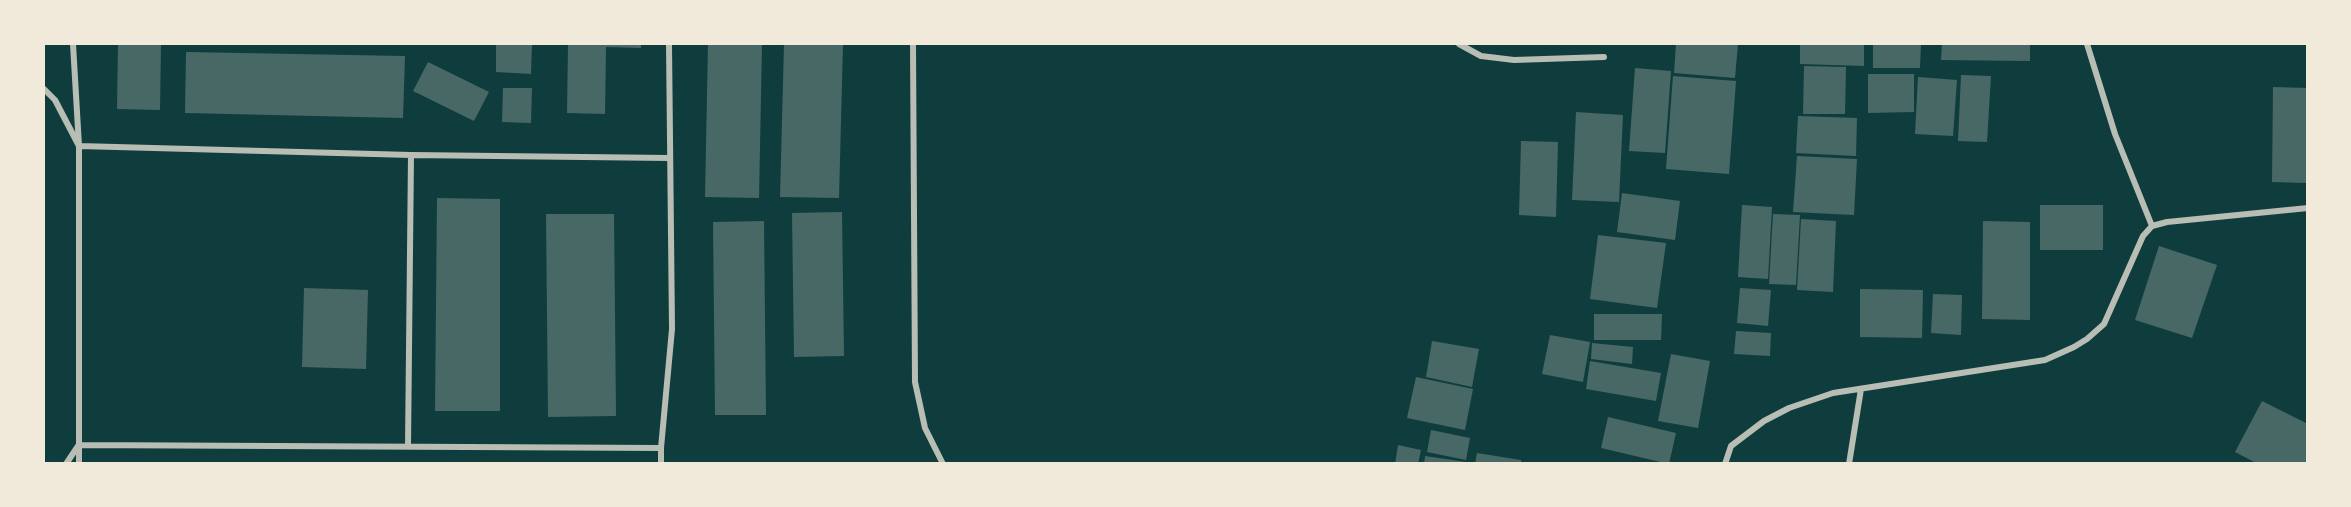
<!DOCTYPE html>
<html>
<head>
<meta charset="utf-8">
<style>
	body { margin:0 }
	#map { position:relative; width:2351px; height:507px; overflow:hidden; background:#0f3d3e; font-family:Arial,sans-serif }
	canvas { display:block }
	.frame { position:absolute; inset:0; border:45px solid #f1e9da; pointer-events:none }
</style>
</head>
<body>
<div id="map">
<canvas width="2351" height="507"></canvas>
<div class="frame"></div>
</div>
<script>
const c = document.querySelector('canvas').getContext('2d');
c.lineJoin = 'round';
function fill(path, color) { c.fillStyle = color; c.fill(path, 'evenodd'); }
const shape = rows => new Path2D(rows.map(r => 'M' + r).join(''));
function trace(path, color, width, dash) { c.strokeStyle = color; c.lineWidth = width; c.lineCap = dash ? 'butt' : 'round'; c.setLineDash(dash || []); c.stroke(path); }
const building = shape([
	[118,44,161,44,160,110,117,109],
	[496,44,532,44,531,74,496,72],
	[568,44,641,44,641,48,606,47,605,114,567,113],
	[708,44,762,44,759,198,705,197],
	[784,44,843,44,839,198,780,197],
	[1676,44,1738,44,1735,78,1674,73],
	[1800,44,1864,44,1864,66,1800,64],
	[1873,44,1921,44,1920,68,1873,68],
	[1942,44,2030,44,2030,61,1941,60],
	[186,52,405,56,403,118,185,113],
	[428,62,489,92,474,121,413,91],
	[1804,66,1846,67,1845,114,1803,114],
	[1635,68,1671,71,1665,153,1629,151],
	[1868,74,1914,74,1914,112,1868,113],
	[1961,75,1991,76,1987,142,1958,141],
	[1673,76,1736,81,1729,174,1666,169],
	[1918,77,1957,80,1953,136,1915,134],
	[2273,87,2308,88,2308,183,2272,182],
	[503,88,532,88,531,123,502,122],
	[1576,112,1623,115,1619,202,1572,200],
	[1798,116,1857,118,1856,156,1796,153],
	[1521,141,1558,142,1556,217,1519,215],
	[1797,156,1857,159,1854,215,1793,212],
	[1622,193,1680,201,1675,240,1617,232],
	[437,198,500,199,500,411,435,411],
	[1742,205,1772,207,1768,279,1738,277],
	[2040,205,2103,205,2103,250,2040,250],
	[842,212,844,356,794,357,792,213],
	[546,214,614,214,616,416,548,417],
	[1773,214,1800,215,1796,285,1769,284],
	[1801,219,1836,221,1833,292,1797,290],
	[764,221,766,415,715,415,713,222],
	[1983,221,2030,222,2030,320,1982,319],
	[1598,235,1666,243,1657,308,1590,299],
	[2159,246,2217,265,2192,338,2135,320],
	[304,288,368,290,366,369,302,367],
	[1740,288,1771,290,1768,326,1737,323],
	[1860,289,1923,290,1922,338,1860,337],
	[1933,294,1962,295,1961,335,1931,333],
	[1594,314,1662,314,1661,340,1594,340],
	[1736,331,1771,333,1770,356,1734,354],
	[1550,335,1590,342,1583,382,1542,374],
	[1432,341,1479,349,1472,387,1426,377],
	[1592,343,1633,347,1632,364,1591,359],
	[1671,354,1710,361,1698,428,1658,421],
	[1590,361,1661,373,1656,401,1586,389],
	[1416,377,1473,389,1465,430,1407,418],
	[2262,401,2308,424,2308,464,2258,464,2235,452],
	[1608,417,1676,433,1669,464,1601,448],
	[1431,430,1470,438,1466,460,1427,452],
	[1398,445,1421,450,1418,464,1395,464],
	[1477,453,1521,460,1521,464,1475,464],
	[1425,456,1466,462,1466,464,1424,464]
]);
const minor = shape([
	[73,44,79,146,79,464],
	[913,44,915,382,925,428,943,464],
	[1459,44,1481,56,1514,60,1604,57],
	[2087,44,2115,134,2152,226],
	[44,89,55,100,79,146,411,155,669,158],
	[79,445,661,448,672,329,669,44],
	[408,446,411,155],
	[66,464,78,446],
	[661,464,661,448],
	[1725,464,1731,446,1764,421,1789,408,1833,393,2045,360,2074,347,2087,339,2104,324,2143,236,2152,226,2167,222,2308,208],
	[1849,464,1861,389]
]);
fill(building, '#486865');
trace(minor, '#b8beb3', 6);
</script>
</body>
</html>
